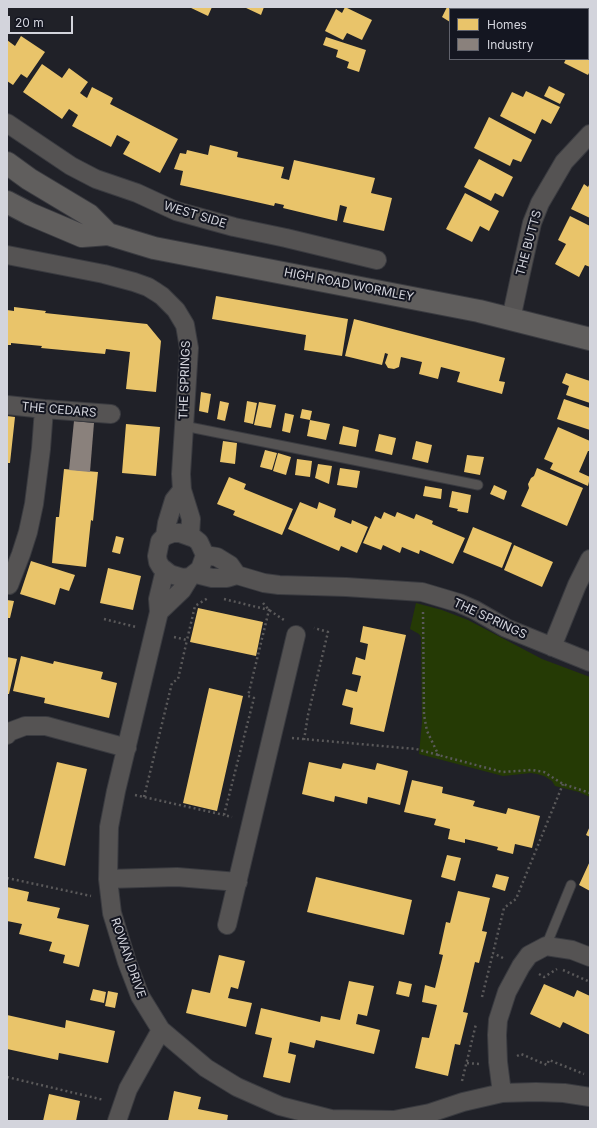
<!DOCTYPE html>
<html>
<head>
<meta charset="utf-8">
<style>
	body { margin:0 }
	#map { position:relative; width:597px; height:1128px; overflow:hidden; background:#202128; font-family:Inter,sans-serif }
	canvas { display:block }
	.frame { position:absolute; inset:0; border:8px solid #d3d4dc; pointer-events:none }
	.legend { position:absolute; left:449px; top:8px; width:140px; height:52px; box-sizing:border-box; background:#141621; border:1px solid #60626c; margin:0; padding:5px 7px; list-style:none; font-size:12px; color:#d3d4dc }
	.legend li { display:flex; align-items:center; gap:8px; height:20px }
	.legend b { width:20px; border:1px solid #60626c }
	.scale { position:absolute; left:8px; top:16px; width:65px; height:18px; box-sizing:border-box; border:2px solid #d3d4dc; border-top:0; padding-left:5px; font-size:12px; line-height:14px; white-space:nowrap; color:#d3d4dc; -webkit-text-stroke:3px #141621; paint-order:stroke }
</style>
</head>
<body>
<div id="map">
<canvas width="597" height="1128"></canvas>
<div class="frame"></div>
<ul class="legend">
<li><b style="height:11px;background:#e9c46a"></b>Homes</li>
<li><b style="height:11px;background:#8a817c"></b>Industry</li>
</ul>
<div class="scale">20 m</div>
</div>
<script>
const c = document.querySelector('canvas').getContext('2d');
c.lineJoin = 'round';
function fill(path, color) { c.fillStyle = color; c.fill(path, 'evenodd'); }
const shape = rows => new Path2D(rows.map(r => 'M' + r).join(''));
function trace(path, color, width, dash) { c.strokeStyle = color; c.lineWidth = width; c.lineCap = dash ? 'butt' : 'round'; c.setLineDash(dash || []); c.stroke(path); }
function drawText(font, color, halo, rows, align = 'center') {
  c.font = font + ' Inter,sans-serif'; c.lineWidth = 4; c.setLineDash([]); c.textBaseline = 'middle'; c.strokeStyle = halo; c.fillStyle = color; for (const [text, x, y, turn = 0] of rows) {
    c.save(); c.translate(x, y); c.rotate((+turn || 0) * Math.PI / 180); c.textAlign = isNaN(turn) ? turn : align; if (halo) c.strokeText(text, 0, 0); c.fillText(text, 0, 0); c.restore();
  }
}
const green = shape([
	[416,603,442,610,468,620,542,659,590,677,590,797,579,792,555,786,552,781,544,776,537,774,531,773,503,776,419,754,422,722,421,637,419,634,410,629]
]);
const homes = shape([
	[189,7,212,7,208,16],
	[244,7,264,7,261,15],
	[345,7,372,20,362,40,347,33,343,40,325,31,336,9,342,13],
	[447,7,486,7,485,9,450,9,450,22,442,17],
	[491,7,527,7,531,9,490,9],
	[588,27,590,28,590,71,588,75,564,63,566,59,588,59],
	[21,36,45,52,27,78,21,74,13,85,7,81,7,40,15,46],
	[326,37,366,50,359,72,347,68,349,62,336,57,338,50,323,45],
	[42,64,62,78,69,68,88,82,80,93,84,96,87,98,92,87,113,98,110,104,178,139,160,173,123,154,130,142,117,135,111,147,72,126,78,115,69,109,62,119,23,92],
	[549,86,565,94,560,104,544,96],
	[526,91,560,107,551,124,542,119,535,134,500,116,512,92,523,97],
	[489,117,532,140,521,162,513,159,510,166,474,148],
	[210,145,238,152,237,157,284,167,281,178,289,180,294,160,375,178,371,193,392,198,384,231,343,222,347,207,340,205,337,221,283,208,284,205,275,203,274,206,180,185,183,171,174,169,180,153,186,154,187,150,208,155],
	[479,159,513,177,503,197,495,193,491,201,464,187],
	[590,183,590,218,571,209,584,184,588,187],
	[465,193,499,211,489,231,480,226,472,242,446,229],
	[570,216,590,226,590,267,585,265,579,277,555,264,566,244,558,240],
	[216,296,348,319,342,356,304,350,306,335,212,319],
	[14,307,46,311,45,313,147,324,161,341,156,392,126,389,130,352,106,349,105,354,41,348,42,346,11,343,11,345,7,345,7,310,14,311],
	[354,319,505,358,499,381,505,382,502,394,457,382,460,372,441,367,438,379,419,374,422,362,401,357,399,367,394,369,388,368,385,363,388,354,385,353,382,365,345,356],
	[566,373,590,381,590,403,566,395,569,386,562,383],
	[201,392,211,394,208,413,199,411],
	[564,399,590,408,590,430,557,419],
	[220,401,229,403,225,421,217,419],
	[247,401,257,403,253,424,244,422],
	[259,402,276,405,271,428,254,425],
	[302,409,312,411,310,420,300,418],
	[285,413,294,415,290,433,282,431],
	[7,416,15,417,10,463,7,463],
	[310,420,330,424,326,440,307,436],
	[126,424,160,427,156,476,122,473],
	[343,426,359,430,356,447,339,444],
	[558,427,590,441,590,451,588,451,579,472,590,477,588,486,550,469,553,463,544,459],
	[379,434,396,438,392,455,375,451],
	[223,441,237,443,235,464,220,462],
	[416,441,432,445,428,463,412,459],
	[265,450,277,453,272,470,260,467],
	[278,453,291,457,286,475,273,471],
	[467,455,484,457,480,475,464,472],
	[297,459,312,461,310,477,295,475],
	[318,464,332,466,329,484,315,478],
	[340,468,360,471,357,488,337,485],
	[537,468,583,488,567,526,521,506,529,488,528,484,531,478,534,476],
	[64,469,98,472,93,521,91,520,86,567,52,563,56,517,59,517],
	[229,477,246,484,244,489,293,509,282,535,233,515,235,511,217,504],
	[494,485,507,491,504,500,490,494],
	[425,486,442,489,441,499,423,496],
	[452,491,471,495,468,513,457,511,458,509,449,507],
	[300,502,317,509,319,502,336,509,334,517,351,524,352,520,368,527,357,553,341,546,339,551,288,529],
	[384,512,395,517,397,512,414,519,416,514,433,521,432,524,465,538,453,564,420,550,419,554,402,547,400,553,383,545,381,550,363,543,375,516,381,519],
	[473,527,512,543,502,568,463,552],
	[116,536,124,538,120,554,112,552],
	[514,545,553,562,542,587,504,570],
	[31,561,75,575,69,591,60,588,55,605,20,594],
	[108,568,141,576,133,610,100,603],
	[7,600,14,601,10,618,7,618],
	[198,608,263,622,256,656,190,642],
	[363,626,406,635,384,732,350,724,353,708,342,705,346,689,357,692,361,676,352,674,356,657,365,660,368,644,360,642],
	[21,656,53,664,54,661,103,672,101,679,117,683,109,718,44,703,45,698,13,691],
	[7,657,17,659,9,694,7,694],
	[209,688,243,696,217,811,183,803],
	[57,762,87,769,65,866,34,858],
	[309,762,341,769,343,763,375,770,377,763,408,771,400,805,368,797,367,804,335,796,334,802,302,794],
	[412,780,443,787,442,793,475,801,473,806,506,814,508,808,540,816,532,848,515,844,513,854,497,850,498,847,482,843,465,839,465,843,448,839,450,829,434,825,436,819,404,812],
	[590,826,590,837,586,835],
	[447,855,461,858,455,881,441,877],
	[590,861,590,891,579,885],
	[496,874,509,877,505,891,492,887],
	[316,877,412,900,404,935,307,912],
	[7,887,29,892,27,901,60,908,57,918,89,925,79,967,63,963,65,955,49,951,52,942,19,934,22,924,7,921],
	[458,891,490,898,482,931,487,932,479,963,475,962,463,1012,468,1013,460,1045,455,1044,448,1076,415,1068,422,1037,429,1038,437,1005,422,1002,425,985,435,988,443,955,439,954,446,922,450,923],
	[219,955,245,961,238,989,231,987,228,998,252,1003,246,1027,186,1013,192,989,210,993],
	[349,981,374,986,367,1016,358,1014,356,1024,380,1030,374,1054,316,1040,314,1048,290,1042,288,1053,296,1055,290,1083,263,1077,272,1038,255,1034,261,1008,320,1022,321,1016,340,1020],
	[399,981,412,984,409,997,396,994],
	[544,984,574,997,577,990,590,996,590,1035,563,1022,560,1028,530,1014],
	[93,989,106,992,104,1003,90,1000],
	[108,991,118,993,115,1008,105,1006],
	[7,1015,65,1028,66,1020,115,1031,108,1063,59,1053,58,1060,7,1049],
	[174,1091,201,1097,198,1109,228,1115,227,1121,168,1121],
	[49,1094,80,1101,76,1121,43,1121]
]);
const industry = shape([
	[74,421,94,423,90,472,69,470]
]);
const path = shape([
	[224,599,269,610,248,696,254,698,224,815,232,817],
	[263,603,269,610,284,620],
	[423,612,424,715,427,731,439,756],
	[104,619,136,627],
	[174,637,187,640,195,606,208,598],
	[292,738,416,749,502,772,532,770,544,772,563,784,590,793],
	[304,740,308,715,328,632,314,628],
	[135,795,224,815],
	[144,797,172,683,178,679,187,640],
	[7,878,91,896],
	[503,958,493,953,504,908,516,899,563,784],
	[563,970,590,982],
	[539,974,544,977,557,969],
	[482,997,493,953],
	[517,1056,521,1054,547,1065,549,1060,584,1074],
	[467,1063,479,1064],
	[7,1077,104,1100],
	[462,1081,476,1024]
]);
const lane = shape([
	[184,426,478,485],
	[546,946,571,885]
]);
const street = shape([
	[7,123,71,166,96,179,137,193,176,211,234,227,286,238,377,260],
	[7,255,104,274,134,282,148,287,156,292,162,296,176,310,185,325,189,348,181,474,182,490,191,519,190,536],
	[511,319,520,277,532,223,540,203,564,162,590,134],
	[7,405,44,409,111,414],
	[173,533,180,533,194,538,199,542,205,555,200,569,190,577,183,578,170,574,161,567,158,562,157,556,160,541,165,536,173,533],
	[165,536,167,523,174,500,182,490],
	[205,555,217,557,230,565,237,575,264,583,279,585,346,587,422,592,459,603,475,610,506,628,590,662],
	[165,570,158,599,159,612,116,791,109,827,108,879,112,913,127,962,140,996,161,1030,206,1068,237,1087,280,1106,331,1119,394,1120,430,1113,463,1102,502,1093,536,1092,564,1093,590,1097],
	[196,574,212,578,227,578,237,575],
	[9,585,21,554,28,532,34,504,41,449,44,409],
	[159,612,182,590,190,577],
	[552,647,577,585,590,559],
	[7,735,9,732,25,726,46,726,127,748],
	[108,879,177,877,238,882],
	[227,925,296,635],
	[502,1093,498,1062,497,1035,498,1020,507,992,521,966,529,955,546,946,572,950,590,957],
	[117,1121,128,1089,161,1030]
]);
const primary = shape([
	[7,163,29,179,89,215,108,234],
	[7,202,30,214,82,236,108,234,154,248,479,311,590,339]
]);
const streetNames = [
	["WEST SIDE",195,215,17],
	["THE BUTTS",529,243,-75],
	["HIGH ROAD WORMLEY",349,285,11],
	["THE SPRINGS",185,380,-88],
	["THE CEDARS",59,410,5],
	["THE SPRINGS",490,619,25],
	["ROWAN DRIVE",128,958,71]
];
fill(green, '#253a05');
fill(homes, '#e9c46a');
fill(industry, '#8a817c');
trace(lane, '#3a3b40', 11);
trace(street, '#3a3b40', 20);
trace(primary, '#3a3b40', 24);
trace(path, '#5a595a', 2.5, [2, 3]);
trace(lane, '#555353', 9);
trace(street, '#555353', 18);
trace(primary, '#605e5d', 22);
drawText('12px', '#d3d4dc', '#141621', streetNames);
</script>
</body>
</html>
